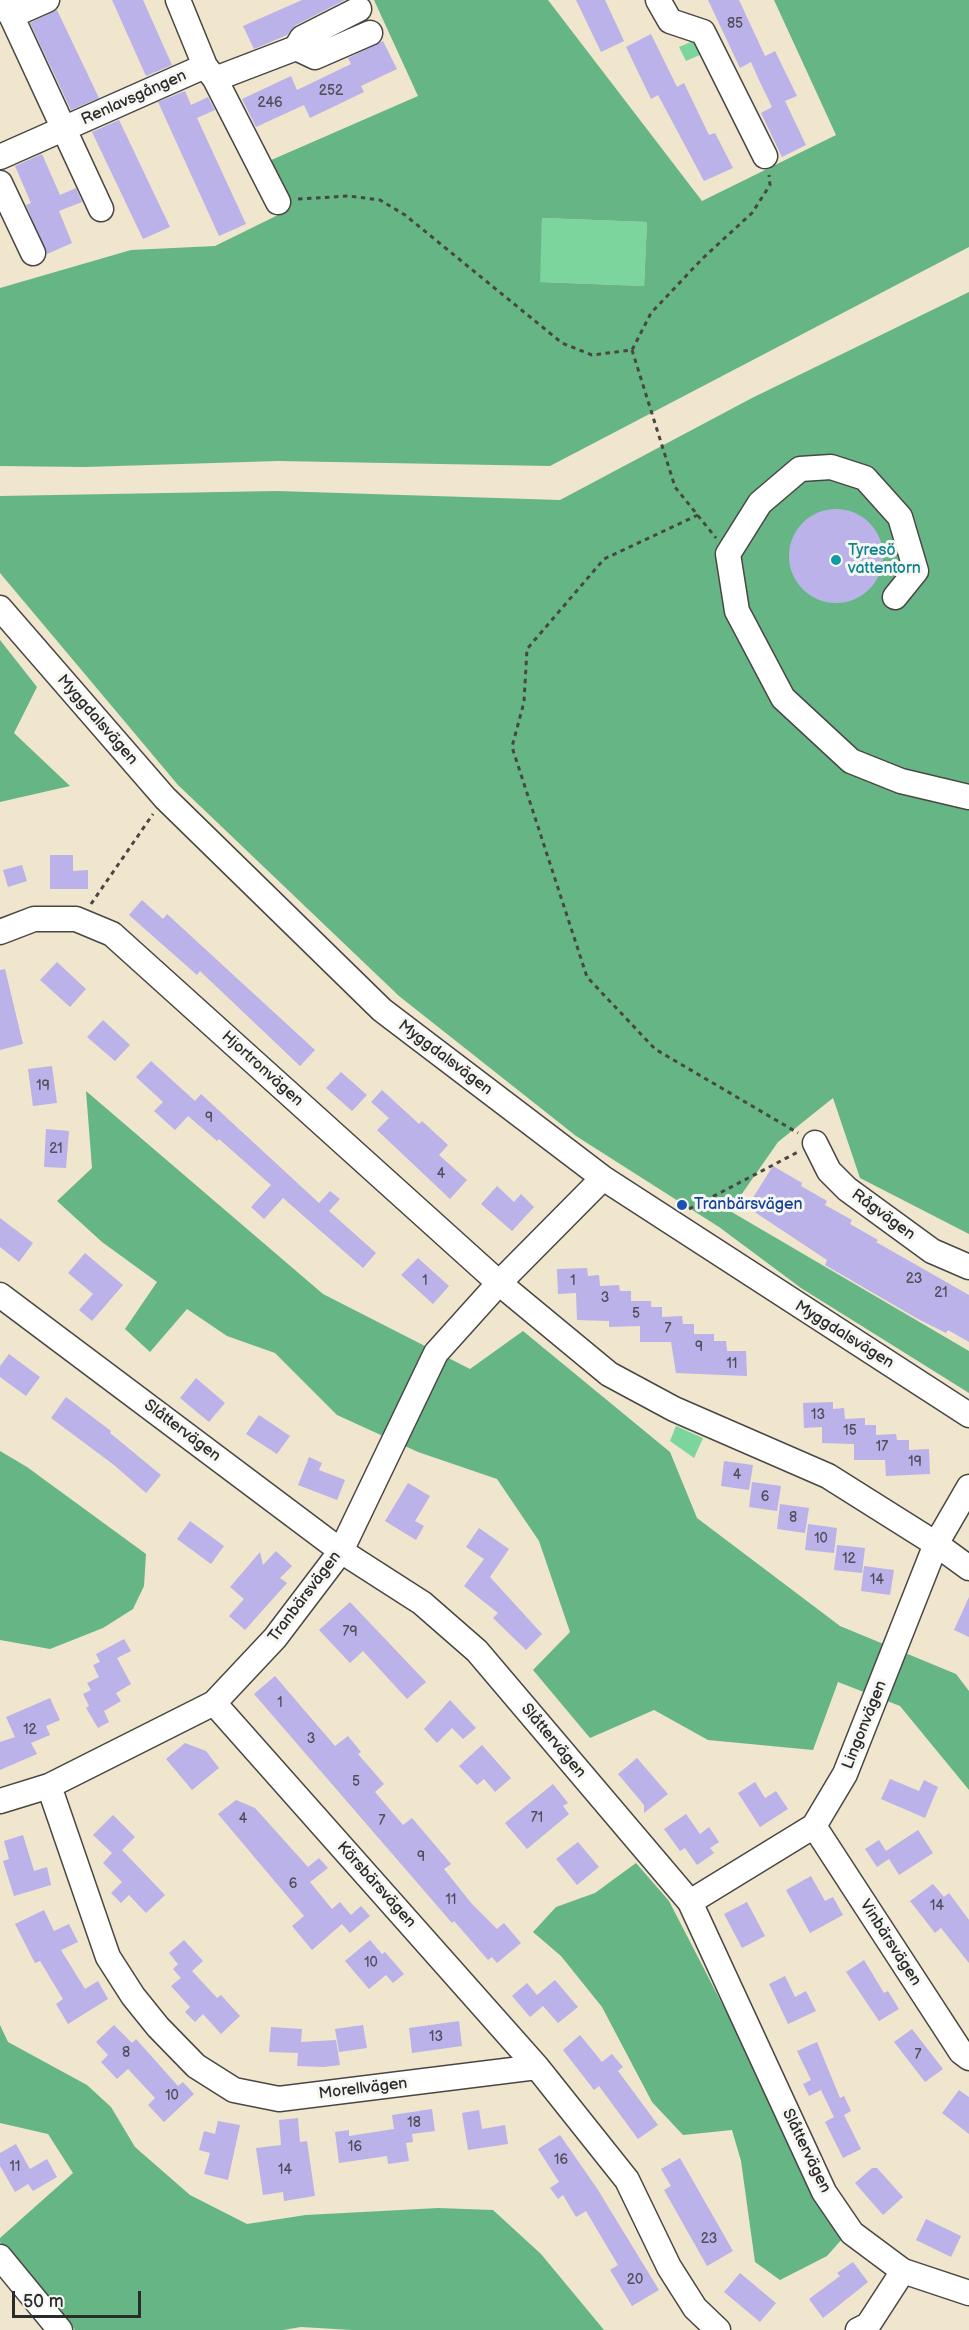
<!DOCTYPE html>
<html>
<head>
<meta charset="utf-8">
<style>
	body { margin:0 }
	#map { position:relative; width:969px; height:2330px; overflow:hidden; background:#f0e5cd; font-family:"Balsamiq Sans",sans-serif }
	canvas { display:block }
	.scale { position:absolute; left:12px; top:2291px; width:129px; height:27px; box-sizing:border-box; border:3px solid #2b2b2b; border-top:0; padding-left:8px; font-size:18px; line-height:21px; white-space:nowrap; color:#2b2b2b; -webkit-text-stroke:4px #f6f6f2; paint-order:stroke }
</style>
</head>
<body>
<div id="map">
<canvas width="969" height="2330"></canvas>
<div class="scale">50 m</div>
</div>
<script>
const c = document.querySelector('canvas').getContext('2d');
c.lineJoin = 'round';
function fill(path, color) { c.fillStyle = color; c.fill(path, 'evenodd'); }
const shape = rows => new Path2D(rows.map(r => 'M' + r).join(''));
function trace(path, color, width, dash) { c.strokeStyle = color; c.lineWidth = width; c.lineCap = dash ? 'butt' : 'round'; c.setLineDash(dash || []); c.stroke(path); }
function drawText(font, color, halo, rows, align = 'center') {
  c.font = font + ' "Balsamiq Sans",sans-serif'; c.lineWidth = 6; c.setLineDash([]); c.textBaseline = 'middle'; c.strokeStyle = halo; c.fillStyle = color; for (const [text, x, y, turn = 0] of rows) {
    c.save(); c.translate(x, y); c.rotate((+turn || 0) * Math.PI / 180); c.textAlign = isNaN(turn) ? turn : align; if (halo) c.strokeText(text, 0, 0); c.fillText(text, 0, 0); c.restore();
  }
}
const green = shape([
	[698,39,704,53,686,61,679,47],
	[542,218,647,222,644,286,539,282],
	[676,1426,703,1438,694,1458,670,1441]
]);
const forest = shape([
	[374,0,548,0,702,201,836,135,774,0,969,0,969,247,550,466,278,461,85,467,0,466,0,288,131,250,215,246,282,213,283,197,269,161,418,96],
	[542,218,647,222,644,286,540,282],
	[969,292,969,1234,860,1178,833,1098,778,1142,730,1211,969,1351,969,1393,801,1288,719,1227,576,1136,399,996,178,785,0,573,0,496,277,491,560,500,752,398],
	[0,640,37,687,14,733,70,786,0,802],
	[86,1091,323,1294,470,1369,523,1331,670,1452,697,1518,840,1626,956,1674,969,1691,969,1790,900,1706,838,1682,813,1750,708,1740,654,1710,590,1738,533,1670,570,1632,539,1541,497,1479,418,1452,337,1415,275,1353,227,1336,187,1309,150,1352,125,1329,157,1282,102,1242,57,1201,92,1168],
	[0,1451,27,1467,146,1554,144,1586,133,1609,103,1628,50,1649,0,1640],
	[636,1863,669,1901,843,2238,827,2256,780,2280,755,2262,741,2161,732,2130,683,2135,652,2102,602,2007,561,1956,533,1932,556,1907,595,1893],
	[0,2025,8,2042,87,2085,111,2107,135,2147,190,2195,247,2224,306,2215,438,2208,493,2210,541,2254,604,2330,352,2330,301,2327,283,2330,75,2330,0,2242,0,2238,73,2173,48,2134,0,2123]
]);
const building = shape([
	[112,0,143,0,172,65,146,76],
	[302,0,345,0,296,25,287,35,254,49,243,26],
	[576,0,605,0,624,41,601,52],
	[708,0,739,0,765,56,775,51,797,96,785,101,806,145,782,157,761,113,772,107,758,78,751,62,740,68],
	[57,10,99,98,71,110,30,23],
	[651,34,677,87,684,83,709,135,715,133,733,168,704,181,658,95,651,99,626,47],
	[383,41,397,69,361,86,364,92,310,118,304,105,256,127,242,99,291,76,297,90,351,64,348,58],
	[185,91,191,105,208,97,215,110,197,118,246,224,219,236,158,102],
	[119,120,170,227,143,239,92,132],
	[42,154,60,195,76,188,82,202,59,211,72,243,47,254,26,205,31,203,15,166],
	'789 556a47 47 0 1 1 94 0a47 47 0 1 1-94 0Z',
	[50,855,73,855,73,871,88,870,88,889,50,889],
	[22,865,27,881,8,887,3,870],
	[142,900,163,919,167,914,315,1050,300,1066,200,971,197,975,129,915],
	[57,962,86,989,70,1007,40,980],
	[5,969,23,1044,0,1050,0,970],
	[103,1020,130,1045,115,1061,87,1037],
	[151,1061,195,1101,201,1094,319,1203,330,1191,340,1199,329,1211,376,1253,363,1268,283,1198,264,1219,251,1207,271,1185,219,1139,217,1141,188,1116,175,1130,154,1111,163,1102,136,1077],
	[52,1066,57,1103,33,1106,28,1069],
	[341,1072,367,1095,352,1111,326,1088],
	[382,1090,419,1124,422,1121,448,1145,439,1155,467,1180,450,1199,377,1130,389,1118,371,1102],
	[46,1129,69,1131,66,1168,44,1167],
	[773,1166,802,1183,801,1186,827,1201,825,1205,852,1220,850,1224,878,1240,876,1242,969,1295,969,1342,948,1330,946,1333,918,1319,825,1265,827,1260,747,1207],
	[497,1186,514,1202,521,1194,534,1207,512,1231,481,1204],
	[0,1218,33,1243,19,1262,0,1247],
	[85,1253,123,1285,92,1321,79,1310,93,1294,68,1273],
	[418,1258,449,1286,433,1304,401,1275],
	[587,1268,588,1276,599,1275,600,1286,619,1285,620,1291,631,1291,631,1301,651,1301,651,1307,662,1307,662,1317,682,1316,683,1324,694,1324,694,1334,714,1334,714,1341,726,1341,727,1351,746,1351,747,1376,676,1373,671,1342,640,1342,640,1326,609,1327,609,1321,577,1320,576,1293,558,1294,557,1269],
	[9,1354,40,1377,26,1396,0,1377,0,1366],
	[196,1378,225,1403,209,1422,180,1398],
	[66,1397,111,1431,110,1433,161,1475,146,1493,114,1465,51,1418],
	[833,1402,833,1409,844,1408,845,1419,865,1418,865,1425,876,1425,876,1435,896,1434,897,1440,909,1440,909,1450,929,1449,930,1474,886,1476,885,1460,854,1460,854,1444,822,1443,822,1427,804,1428,803,1403],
	[259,1415,290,1436,277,1454,246,1434],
	[309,1457,322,1463,319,1470,345,1480,337,1500,298,1485],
	[724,1461,753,1465,749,1490,721,1486],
	[752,1482,781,1486,777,1511,749,1507],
	[408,1483,430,1496,415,1521,424,1526,416,1540,385,1521],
	[780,1504,809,1508,805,1533,777,1529],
	[190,1521,224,1546,211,1564,177,1539],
	[808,1524,837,1528,834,1553,805,1550],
	[479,1528,509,1549,490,1577,542,1634,526,1650,493,1618,498,1613,464,1586,484,1559,466,1547],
	[837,1545,865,1548,862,1573,834,1570],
	[276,1551,292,1566,280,1578,287,1583,245,1630,229,1616,244,1599,230,1587,260,1552,263,1565],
	[864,1566,894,1570,890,1595,861,1591],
	[969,1597,969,1637,954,1630],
	[350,1602,426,1682,407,1699,363,1651,350,1663,319,1630],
	[124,1639,131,1651,117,1658,131,1684,116,1693,121,1701,104,1711,109,1722,98,1728,86,1708,89,1706,83,1694,91,1690,87,1683,99,1677,93,1665,100,1662,96,1654],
	[275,1676,335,1746,348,1736,361,1752,358,1754,384,1784,375,1792,403,1825,412,1818,451,1864,444,1869,472,1904,497,1929,504,1923,521,1943,497,1963,492,1957,488,1960,454,1921,452,1923,254,1694],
	[50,1698,60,1720,46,1726,50,1735,31,1743,37,1754,0,1770,0,1742,15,1737,6,1717],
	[450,1700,476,1728,463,1739,452,1728,437,1743,424,1729],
	[185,1743,206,1751,219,1768,192,1790,166,1759],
	[482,1745,511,1778,495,1792,484,1779,477,1785,459,1766],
	[637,1758,668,1794,644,1813,644,1805,618,1774],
	[890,1779,919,1791,924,1780,938,1787,925,1818,881,1799],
	[755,1782,765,1798,776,1791,788,1809,760,1827,738,1793],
	[553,1784,568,1803,563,1806,569,1814,527,1849,505,1823],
	[236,1800,255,1808,308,1867,319,1858,328,1868,310,1882,332,1909,340,1902,351,1915,361,1906,370,1916,350,1933,342,1924,312,1950,292,1926,304,1916,218,1814],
	[686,1814,700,1834,709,1827,719,1842,710,1848,714,1853,697,1865,685,1848,680,1851,664,1829],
	[113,1815,135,1837,122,1850,165,1895,146,1913,129,1895,121,1903,111,1893,122,1882,103,1863,112,1853,93,1835],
	[918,1830,933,1853,899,1875,889,1859,877,1867,865,1849,879,1840,886,1851],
	[23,1835,34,1871,47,1867,51,1885,14,1896,3,1861,9,1859,4,1841],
	[578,1842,599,1867,577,1885,556,1859],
	[811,1876,825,1901,833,1897,843,1915,810,1933,786,1890],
	[933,1884,944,1897,949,1893,969,1920,969,1963,941,1928,935,1933,910,1901],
	[747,1902,765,1936,742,1948,724,1914],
	[44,1910,54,1931,69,1924,78,1942,61,1950,85,1989,98,1981,108,1999,68,2024,56,2004,63,1999,40,1961,35,1963,15,1924],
	[184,1940,203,1961,192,1971,217,1998,221,1995,240,2016,221,2034,203,2014,195,2022,185,2012,190,2007,171,1986,181,1978,173,1969,178,1964,169,1953],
	[370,1940,382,1954,385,1952,404,1974,393,1983,386,1975,369,1989,345,1961],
	[864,1960,884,1993,888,1991,899,2009,879,2021,846,1972],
	[785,1976,795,1997,806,1991,816,2011,788,2024,769,1984],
	[555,1980,578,2007,558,2023,543,2006,530,2017,512,1996,527,1983,537,1995],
	[459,2021,462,2046,412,2053,409,2028],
	[114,2025,132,2043,136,2039,178,2086,183,2082,194,2094,164,2122,148,2105,155,2098,128,2069,117,2079,101,2062,108,2055,96,2042],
	[363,2025,367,2048,339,2052,335,2029],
	[271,2027,302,2029,301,2042,336,2040,340,2065,324,2067,297,2066,298,2053,269,2052],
	[912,2029,943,2069,925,2082,894,2042],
	[580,2035,602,2062,612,2054,623,2067,618,2071,658,2125,638,2139,599,2086,594,2090,563,2050],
	[817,2042,840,2098,844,2096,851,2111,844,2115,861,2149,843,2158,825,2122,834,2117,821,2090,809,2096,803,2084,811,2080,797,2051],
	[959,2090,969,2097,969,2134,942,2113],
	[432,2109,435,2131,412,2134,413,2142,406,2143,409,2161,388,2164,387,2156,339,2163,335,2132,349,2130,349,2136,394,2129,392,2115],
	[479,2110,482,2129,505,2125,508,2144,468,2150,462,2113],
	[298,2118,300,2142,307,2141,315,2196,284,2201,283,2192,263,2195,256,2148,281,2145,279,2120],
	[218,2121,240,2125,228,2180,204,2174,210,2153,199,2150,204,2131,215,2134],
	[560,2135,598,2190,659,2290,632,2306,610,2270,618,2265,586,2211,576,2217,563,2195,558,2199,550,2188,559,2182,538,2149],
	[16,2144,30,2169,47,2159,57,2177,33,2191,28,2184,15,2192,0,2166,0,2153],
	[680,2158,733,2251,707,2266,664,2190,671,2186,661,2169],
	[872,2168,877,2168,903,2197,883,2215,855,2183],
	[926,2219,961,2236,951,2257,916,2240],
	[853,2262,868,2282,823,2318,809,2299,840,2276,837,2273],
	[740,2273,776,2303,760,2322,724,2292]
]);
const path = shape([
	[298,199,349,196,380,200,405,215,562,343,592,355,632,350,651,313,703,258,752,213,770,185,769,175],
	[632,350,675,487,716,538],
	[698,515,604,559,527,649,524,702,512,747,587,977,655,1049,798,1133],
	[91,904,153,814],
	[689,1209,798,1152]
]);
const minor = shape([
	[4,0,101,209],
	[178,0,205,66,215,79,278,202],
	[658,0,670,21,703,32,765,156],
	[359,9,302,38,296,48,315,57,370,33],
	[11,16,47,0],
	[215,79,296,48],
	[0,157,205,66],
	[0,183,33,253],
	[895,597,916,571,900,517,865,478,831,467,800,469,760,503,728,554,737,611,783,698,851,761,901,781,969,797],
	[0,608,165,798,382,1010,603,1178,969,1415],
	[0,932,34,919,76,919,112,934,499,1283,609,1374,674,1409,828,1476,936,1544,969,1568],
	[815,1143,829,1171,847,1189,932,1251,969,1267],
	[0,1295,341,1551,422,1603,477,1651,690,1902,824,2192,852,2233,903,2271,969,2293],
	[214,1703,537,2067],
	[49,1786,108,1957,133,1996,158,2027,196,2066,234,2090,279,2099,537,2067,627,2180,669,2267,695,2308,718,2330],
	[0,1801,49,1786,214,1703,275,1638,341,1551,436,1353,499,1283,603,1178],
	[814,1826,961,2052,969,2058],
	[690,1902,814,1826,845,1774,936,1544,969,1487],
	[0,2257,60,2330],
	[858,2330,868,2325,903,2271]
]);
const markers = [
	[836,560,6,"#0f9aa8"],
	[682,1205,6,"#1a4fb4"]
];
const numberNames = [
	["85",735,24],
	["252",331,91],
	["246",270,103],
	["19",43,1086],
	["9",209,1118],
	["21",56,1149],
	["4",441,1174],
	["23",914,1279],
	["1",425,1281],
	["1",573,1281],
	["21",941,1293],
	["3",605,1298],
	["5",636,1314],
	["7",668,1329],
	["9",699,1347],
	["11",732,1364],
	["13",818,1415],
	["15",850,1431],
	["17",882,1447],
	["19",915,1462],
	["4",737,1475],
	["6",765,1497],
	["8",793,1518],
	["10",821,1539],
	["12",849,1559],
	["14",877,1580],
	["79",350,1632],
	["1",280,1703],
	["12",30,1730],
	["3",311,1739],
	["5",356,1782],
	["71",537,1818],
	["4",243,1819],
	["7",382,1821],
	["9",421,1857],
	["6",293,1884],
	["11",451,1900],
	["14",937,1906],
	["10",371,1963],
	["13",436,2037],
	["8",126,2053],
	["7",918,2055],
	["10",172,2096],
	["18",414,2123],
	["16",355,2147],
	["16",561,2160],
	["11",15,2167],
	["14",285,2170],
	["23",709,2239],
	["20",635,2280]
];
const streetNames = [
	["Renlavsgången",134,98,-24],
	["Myggdalsvägen",97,720,49],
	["Myggdalsvägen",445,1058,37],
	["Hjortronvägen",262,1069,42],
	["Rågvägen",883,1215,36],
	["Myggdalsvägen",844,1335,32],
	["Slåttervägen",182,1431,37],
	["Tranbärsvägen",305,1597,-53],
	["Lingonvägen",865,1725,-68],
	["Slåttervägen",553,1741,50],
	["Körsbärsvägen",376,1885,48],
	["Vinbärsvägen",890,1943,57],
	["Morellvägen",363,2089,-7],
	["Slåttervägen",806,2151,64]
];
const cultureNames = [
	["Tyresö",848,551],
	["vattentorn",848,569]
];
const transitNames = [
	["Tranbärsvägen",694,1205]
];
fill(green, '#7cd59c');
fill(forest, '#65b684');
fill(building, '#bab2e8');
trace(minor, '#494743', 27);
trace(path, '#494743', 3, [4.5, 4.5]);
trace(minor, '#fff', 24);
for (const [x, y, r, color] of markers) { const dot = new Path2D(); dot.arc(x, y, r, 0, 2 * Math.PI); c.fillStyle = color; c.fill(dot); trace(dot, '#f6f6f2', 2); }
drawText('14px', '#4f4d5a', null, numberNames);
drawText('16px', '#2b2b2b', '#f6f6f2', streetNames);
drawText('16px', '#0d838f', '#f6f6f2', cultureNames, 'left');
drawText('16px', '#164399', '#f6f6f2', transitNames, 'left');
</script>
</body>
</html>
